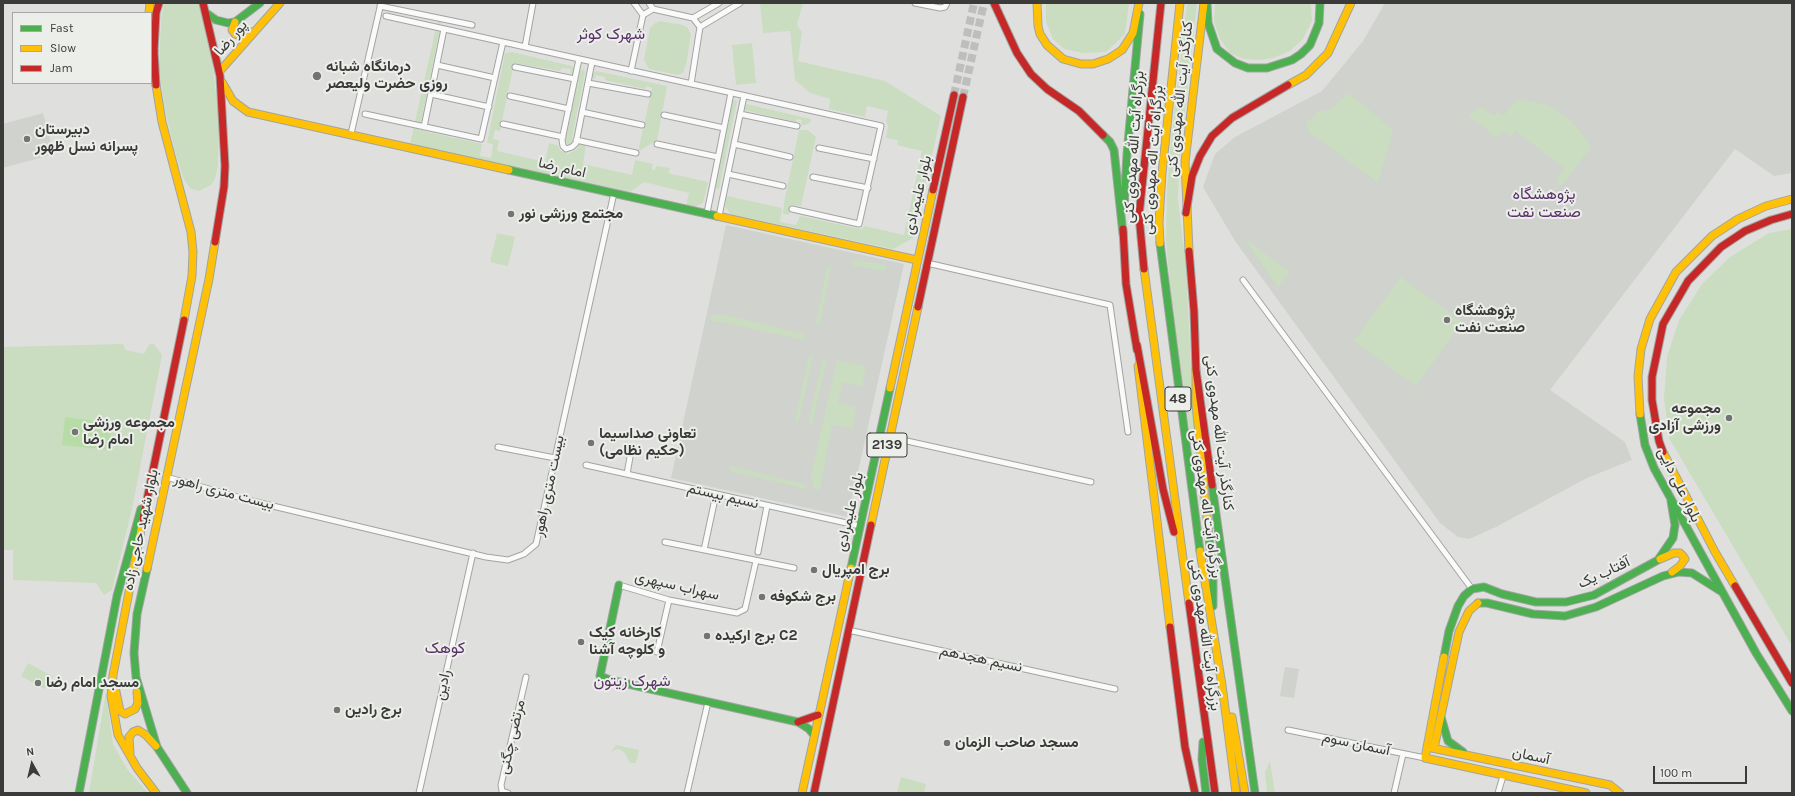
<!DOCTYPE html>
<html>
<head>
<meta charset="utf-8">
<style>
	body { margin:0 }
	#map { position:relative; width:1795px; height:796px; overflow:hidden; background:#dfe0de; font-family:Karla,sans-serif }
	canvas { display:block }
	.frame { position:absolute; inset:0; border:4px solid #3b3c3a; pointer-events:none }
	.legend { position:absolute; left:12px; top:12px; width:140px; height:72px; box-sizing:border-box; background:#eceeea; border:1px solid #a5a7a4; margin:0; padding:5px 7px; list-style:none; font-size:12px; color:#3b3c3a }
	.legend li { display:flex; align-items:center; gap:8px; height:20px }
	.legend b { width:20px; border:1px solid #a5a7a4 }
	.north { position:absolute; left:12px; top:744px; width:40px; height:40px; -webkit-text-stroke:3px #eceeea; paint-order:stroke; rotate:352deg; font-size:11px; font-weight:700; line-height:16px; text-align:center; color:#3b3c3a }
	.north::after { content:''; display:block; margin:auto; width:14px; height:18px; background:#3b3c3a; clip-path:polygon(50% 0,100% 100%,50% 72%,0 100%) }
	.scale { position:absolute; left:1653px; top:766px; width:94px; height:18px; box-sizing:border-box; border:2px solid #3b3c3a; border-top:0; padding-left:5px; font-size:12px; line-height:14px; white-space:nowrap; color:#3b3c3a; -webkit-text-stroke:3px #eceeea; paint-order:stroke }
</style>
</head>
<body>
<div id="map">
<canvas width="1795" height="796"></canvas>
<div class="frame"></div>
<ul class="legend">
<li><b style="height:5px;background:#4caf50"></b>Fast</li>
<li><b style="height:5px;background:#ffc107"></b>Slow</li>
<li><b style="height:5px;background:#c62828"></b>Jam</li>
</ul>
<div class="north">N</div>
<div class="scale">100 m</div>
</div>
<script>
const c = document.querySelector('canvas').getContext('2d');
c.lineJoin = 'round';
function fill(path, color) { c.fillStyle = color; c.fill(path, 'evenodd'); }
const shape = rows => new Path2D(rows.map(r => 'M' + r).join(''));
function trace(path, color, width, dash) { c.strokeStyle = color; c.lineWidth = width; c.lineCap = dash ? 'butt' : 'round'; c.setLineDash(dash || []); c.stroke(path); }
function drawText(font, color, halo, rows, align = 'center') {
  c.font = font + ' Karla,Vazirmatn,sans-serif'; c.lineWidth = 4; c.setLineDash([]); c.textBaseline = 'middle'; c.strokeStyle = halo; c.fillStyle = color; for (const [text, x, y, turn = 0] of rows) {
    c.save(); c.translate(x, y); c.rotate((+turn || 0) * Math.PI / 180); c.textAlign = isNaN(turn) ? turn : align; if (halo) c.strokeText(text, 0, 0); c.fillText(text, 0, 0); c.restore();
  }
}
const built = shape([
	[1385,3,1792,3,1792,173,1774,176,1735,149,1550,390,1625,442,1632,460,1587,478,1496,527,1469,539,1458,537,1440,523,1235,241,1203,187,1215,154,1235,137,1322,91,1363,41],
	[43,113,54,154,3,168,3,124],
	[726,225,904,264,848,517,671,478],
	[1285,667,1299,669,1294,698,1280,696]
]);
const green = shape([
	[164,3,199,3,212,59,219,119,218,166,215,179,211,185,199,191,191,189,184,180,175,152,165,110,159,69,161,20],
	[760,3,803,3,797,25,802,32,798,61,885,81,941,116,913,238,893,249,730,214,725,206,727,196,782,208,780,222,796,225,800,216,861,229,865,226,904,235,922,151,897,145,898,140,886,138,888,126,886,121,888,111,867,106,865,117,829,109,830,99,810,93,795,80,790,31,763,33],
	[1046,3,1129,3,1125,34,1106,52,1083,53,1064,49,1053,39,1046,22],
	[1187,3,1197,3,1179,164,1178,200,1186,265,1192,392,1210,577,1172,308,1166,240,1167,187,1171,140],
	[1215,3,1311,3,1312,21,1303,39,1290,51,1273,58,1260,60,1244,59,1230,53,1220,39,1214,22],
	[440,21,441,24,421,122,417,127,419,130,482,144,480,156,491,158,493,144,487,143,505,53,512,52,572,66,575,70,573,74,570,73,571,69,562,68,560,71,514,63,500,131,495,130,493,139,499,140,497,151,545,162,549,143,557,145,561,151,568,154,576,150,581,143,586,144,583,164,632,175,635,160,653,164,652,170,655,170,656,166,670,168,669,173,659,171,708,182,703,203,695,207,686,206,689,193,644,182,630,192,410,144,437,23],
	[660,21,683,25,688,28,691,35,686,65,683,73,678,75,649,69,644,60,650,28,655,23],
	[752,43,756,83,736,85,732,45],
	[584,69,585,73,571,143,569,145,565,143,580,72,581,70],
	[596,71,667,86,657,140,638,152,652,88,646,86,645,89,605,80,605,77,596,75,595,79,593,78,593,73],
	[1349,93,1393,130,1378,183,1309,132,1306,122,1316,117,1316,112,1329,110],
	[1517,99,1544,104,1553,108,1572,122,1589,142,1590,149,1561,186,1555,181,1565,168,1515,131,1511,137,1504,131,1497,138,1468,115,1482,107,1494,116,1498,112,1503,116],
	[733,100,737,101,719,189,715,188],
	[746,104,811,119,810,123,801,126,802,120,797,119,796,122,744,110],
	[799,130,808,130,816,137,801,206,791,205,789,215,783,214,784,203],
	[1792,229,1792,646,1669,438,1664,398,1667,357,1679,320,1702,284,1730,257,1769,233],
	[497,233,515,237,508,266,490,262],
	[1243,237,1290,272,1278,287,1268,273],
	[852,259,886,265,885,271,851,265],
	[827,267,831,267,820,324,816,323],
	[1401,277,1462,322,1416,386,1354,341],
	[711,315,725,315,805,334,804,340,710,320],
	[123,344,126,350,144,354,149,344,154,344,162,355,132,509,112,590,104,595,96,583,13,580,13,550,3,550,3,347],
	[809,355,813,356,799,421,795,420],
	[823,358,827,359,812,424,808,423],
	[837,360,866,366,862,386,843,382,838,403,856,407,853,429,832,425,820,489,817,490,813,487,811,475],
	[731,466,807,485,806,489,730,471],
	[28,663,52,676,44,689,21,676],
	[106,691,113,744,127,769,148,793,89,793],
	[616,745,639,750,636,763,630,763,624,752,619,749,614,750,609,755],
	[1270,761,1275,793,1267,793,1265,772],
	[901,777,926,784,924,793,897,793]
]);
const water = shape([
	[65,417,112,423,109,450,62,445]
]);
const primaryTunnel = shape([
	[954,95,974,3],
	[963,97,984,3]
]);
const street = shape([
	[634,3,643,15],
	[649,3,653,9],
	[915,3,940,8,945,7,947,3],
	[380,6,472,25],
	[386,16,881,126,859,224,792,209],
	[693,18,719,3],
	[700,27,740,3],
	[525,47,533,3],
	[579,59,562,140,563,146,566,149,572,147,576,143,592,62],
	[437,65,495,78],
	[515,67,575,79],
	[631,71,643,15,653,9,693,18,700,27,691,84],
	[588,83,648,94],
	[431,94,489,107],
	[510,96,569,109],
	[582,112,642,125],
	[365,114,481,139,503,42],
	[740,114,797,126],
	[664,115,724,128],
	[503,124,563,137],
	[424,127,444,29],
	[351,134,381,3],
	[576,140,636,153],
	[657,144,718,157],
	[734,144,790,157],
	[819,148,874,159],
	[728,174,783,186],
	[813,177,868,188],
	[707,213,731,93],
	[719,216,744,96],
	[927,263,1110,305,1128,432],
	[1243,280,1472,589],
	[889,437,1091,482],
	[498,447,555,458],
	[586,465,860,526],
	[627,474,630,457],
	[166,477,252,501,486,557,508,560,524,554,536,544,614,193],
	[665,542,794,568],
	[704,550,716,494],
	[758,552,767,506],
	[619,585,669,600,737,613,745,609,756,561],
	[848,630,1115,689],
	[657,652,669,600],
	[1288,730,1425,758],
	[419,793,473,553],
	[508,793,502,791,501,785,526,677],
	[687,793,708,702],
	[1394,793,1403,754],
	[1498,793,1503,776]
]);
const fast = shape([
	[1207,3,1208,23,1217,49,1235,63,1248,68,1267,68,1292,60,1301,54,1310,45,1319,23,1320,3],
	[206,13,216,20,228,23,235,22,260,3],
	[151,41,154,51],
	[1103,135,1110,142,1114,150,1123,234],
	[509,170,717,216],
	[1124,209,1127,154,1140,14],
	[1160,243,1200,551],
	[1640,414,1645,445,1654,468,1756,653,1792,711],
	[1212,485,1255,793],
	[1208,528,1213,577,1213,606],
	[851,568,890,388],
	[147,569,137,614,134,653,136,677,157,747,187,793],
	[619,585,600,676,610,680,798,722,809,729,814,735],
	[1478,603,1487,603,1533,614,1565,616,1596,607,1663,576,1679,572,1692,573,1722,592],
	[1444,657,1449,631,1458,606,1464,596,1472,589,1484,587,1502,594,1536,602,1566,602,1594,595,1658,560,1673,538,1675,525,1671,501],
	[1441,717,1448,741,1463,752],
	[1203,742,1202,759,1206,793],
	[79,793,117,596,141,509]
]);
const slow = shape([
	[1037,3,1038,26,1040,34,1047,45,1063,59,1081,64,1093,64,1108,59,1122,50,1133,33,1139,3],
	[149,13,150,3],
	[235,22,232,30,235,34,243,37,251,32],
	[219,72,280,3],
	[222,82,233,101,248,112,509,170],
	[156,85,162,122,191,232,193,252,192,276,184,320],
	[1288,85,1306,75,1328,53,1351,3],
	[717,216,917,260],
	[1160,243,1159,222,1162,173,1180,3],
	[1189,251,1185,162,1204,3],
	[1144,269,1189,603],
	[1138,366,1170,627],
	[1196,370,1196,404,1208,528],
	[890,388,933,190],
	[1640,414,1638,376,1641,349,1650,319,1676,272,1712,236,1738,219,1766,206,1792,199],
	[1663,452,1715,552,1735,586],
	[143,519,113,675,111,696,118,735,137,768,156,793],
	[871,525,918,307],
	[1200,551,1222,685,1236,793],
	[1660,559,1674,553,1680,553,1683,556,1685,559,1680,566,1672,572],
	[147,569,209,279,215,242],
	[1444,657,1425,758,1586,793],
	[115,687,120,711,125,714,135,709,138,703,137,692],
	[1232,717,1245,793],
	[1427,747,1610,785,1620,793],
	[1434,748,1459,632,1469,611,1478,603],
	[130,753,129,737,133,732,138,730,146,735,156,746],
	[802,793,851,568]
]);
const jam = shape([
	[203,3,220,76,225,166,224,187,215,242],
	[994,3,1017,53,1031,74,1047,89,1079,111,1103,135],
	[156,85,154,51,156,13,159,3],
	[933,190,954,95],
	[1186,213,1192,176,1200,156,1212,136,1232,118,1288,85],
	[1123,229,1126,284,1137,350],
	[1189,251,1194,311,1196,370,1212,485],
	[1144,269,1139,216,1161,3],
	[918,307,963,97],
	[1137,345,1163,489,1174,532],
	[1663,452,1659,441,1652,400,1652,377,1663,324,1688,281,1721,247,1745,231,1771,220,1792,214],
	[143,519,184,320],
	[1735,586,1792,683],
	[1189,603,1215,793],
	[1170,627,1185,747,1195,793],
	[798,722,818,715],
	[814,793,871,525]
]);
const markers = [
	[317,76,5,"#747573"],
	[27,139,4,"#747573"],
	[511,214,4,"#747573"],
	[1447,320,4,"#747573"],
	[1729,418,4,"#747573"],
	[75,432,4,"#747573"],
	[591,443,4,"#747573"],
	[814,570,4,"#747573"],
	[762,597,4,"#747573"],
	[707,636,4,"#747573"],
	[581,642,4,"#747573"],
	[38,683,4,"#747573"],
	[337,710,4,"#747573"],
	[947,743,4,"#747573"]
];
const shields = [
	[1178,399,26],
	[887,445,40]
];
const shieldNames = [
	["48",1178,399],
	["2139",887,445]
];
const streetNames = [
	["پور رضا",231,38,-49],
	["کنارگذر آیت الله مهدوی کنی",1180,99,-84],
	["بزرگراه آیت الله مهدوی کنی",1134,147,-86],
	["بزرگراه آیت اله مهدوی کنی",1153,160,-86],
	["امام رضا",562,168,13],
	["بلوار علیمرادی",918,195,-77],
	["کنارگذر آیت الله مهدوی کنی",1219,433,83],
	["بلوار علی دایی",1679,485,64],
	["بیست متری راهور",549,486,-78],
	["بیست متری راهور",224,492,15],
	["نسیم بیستم",723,496,13],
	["بزرگراه آیت اله مهدوی کنی",1206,504,82],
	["بلوار علیمرادی",850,512,-77],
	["بلوار شهید حاجی زاده",141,530,-78],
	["آفتاب یک",1604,573,-25],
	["سهراب سپهری",677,586,13],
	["بزرگراه آیت الله مهدوی کنی",1205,635,82],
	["نسیم هجدهم",981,659,12],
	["رادین",443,685,-78],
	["مرتضی چگنی",512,737,-77],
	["آسمان سوم",1356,744,12],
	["آسمان",1531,756,12]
];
const poiNames = [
	["درمانگاه شبانه",326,67],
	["روزی حضرت ولیعصر",326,84],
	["دبیرستان",35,130],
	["پسرانه نسل ظهور",35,147],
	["مجتمع ورزشی نور",519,214],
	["پژوهشگاه",1455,311],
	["صنعت نفت",1455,328],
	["مجموعه",1721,409,"right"],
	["ورزشی آزادی",1721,426,"right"],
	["مجموعه ورزشی",83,423],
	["امام رضا",83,440],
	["تعاونی صداسیما",599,434],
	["(حکیم نظامی)",599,451],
	["برج امپریال",822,570],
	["برج شکوفه",770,597],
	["کارخانه کیک",589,633],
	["و کلوچه آشنا",589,650],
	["برج ارکیده C2",715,636],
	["مسجد امام رضا",46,683],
	["برج رادین",345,710],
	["مسجد صاحب الزمان",955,743]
];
const neighbourhoodNames = [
	["شهرک کوثر",611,34],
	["پژوهشگاه",1544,194],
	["صنعت نفت",1544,212],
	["کوهک",445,648],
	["شهرک زیتون",632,681]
];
fill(built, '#cfd2cd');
fill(green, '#caddc0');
fill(water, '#b8dca7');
trace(primaryTunnel, '#bebfbd', 8, [8, 4]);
trace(street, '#a2a4a2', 7);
trace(fast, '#a2a4a2', 9);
trace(slow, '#a2a4a2', 9);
trace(jam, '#a2a4a2', 9);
trace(street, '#fafafa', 5);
trace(fast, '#4caf50', 7);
trace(slow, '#ffc107', 7);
trace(jam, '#c62828', 7);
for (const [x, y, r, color] of markers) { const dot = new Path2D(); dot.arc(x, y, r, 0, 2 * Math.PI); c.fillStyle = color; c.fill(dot); trace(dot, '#eceeea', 1.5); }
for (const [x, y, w] of shields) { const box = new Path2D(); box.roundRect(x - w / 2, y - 12, w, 24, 3); c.fillStyle = '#eceeea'; c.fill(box); trace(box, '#3b3c3a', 1); }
drawText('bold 14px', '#3b3c3a', null, shieldNames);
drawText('15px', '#3b3c3a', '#eceeea', streetNames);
drawText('bold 15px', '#3b3c3a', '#eceeea', poiNames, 'left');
drawText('16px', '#593168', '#eceeea', neighbourhoodNames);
</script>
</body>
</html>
